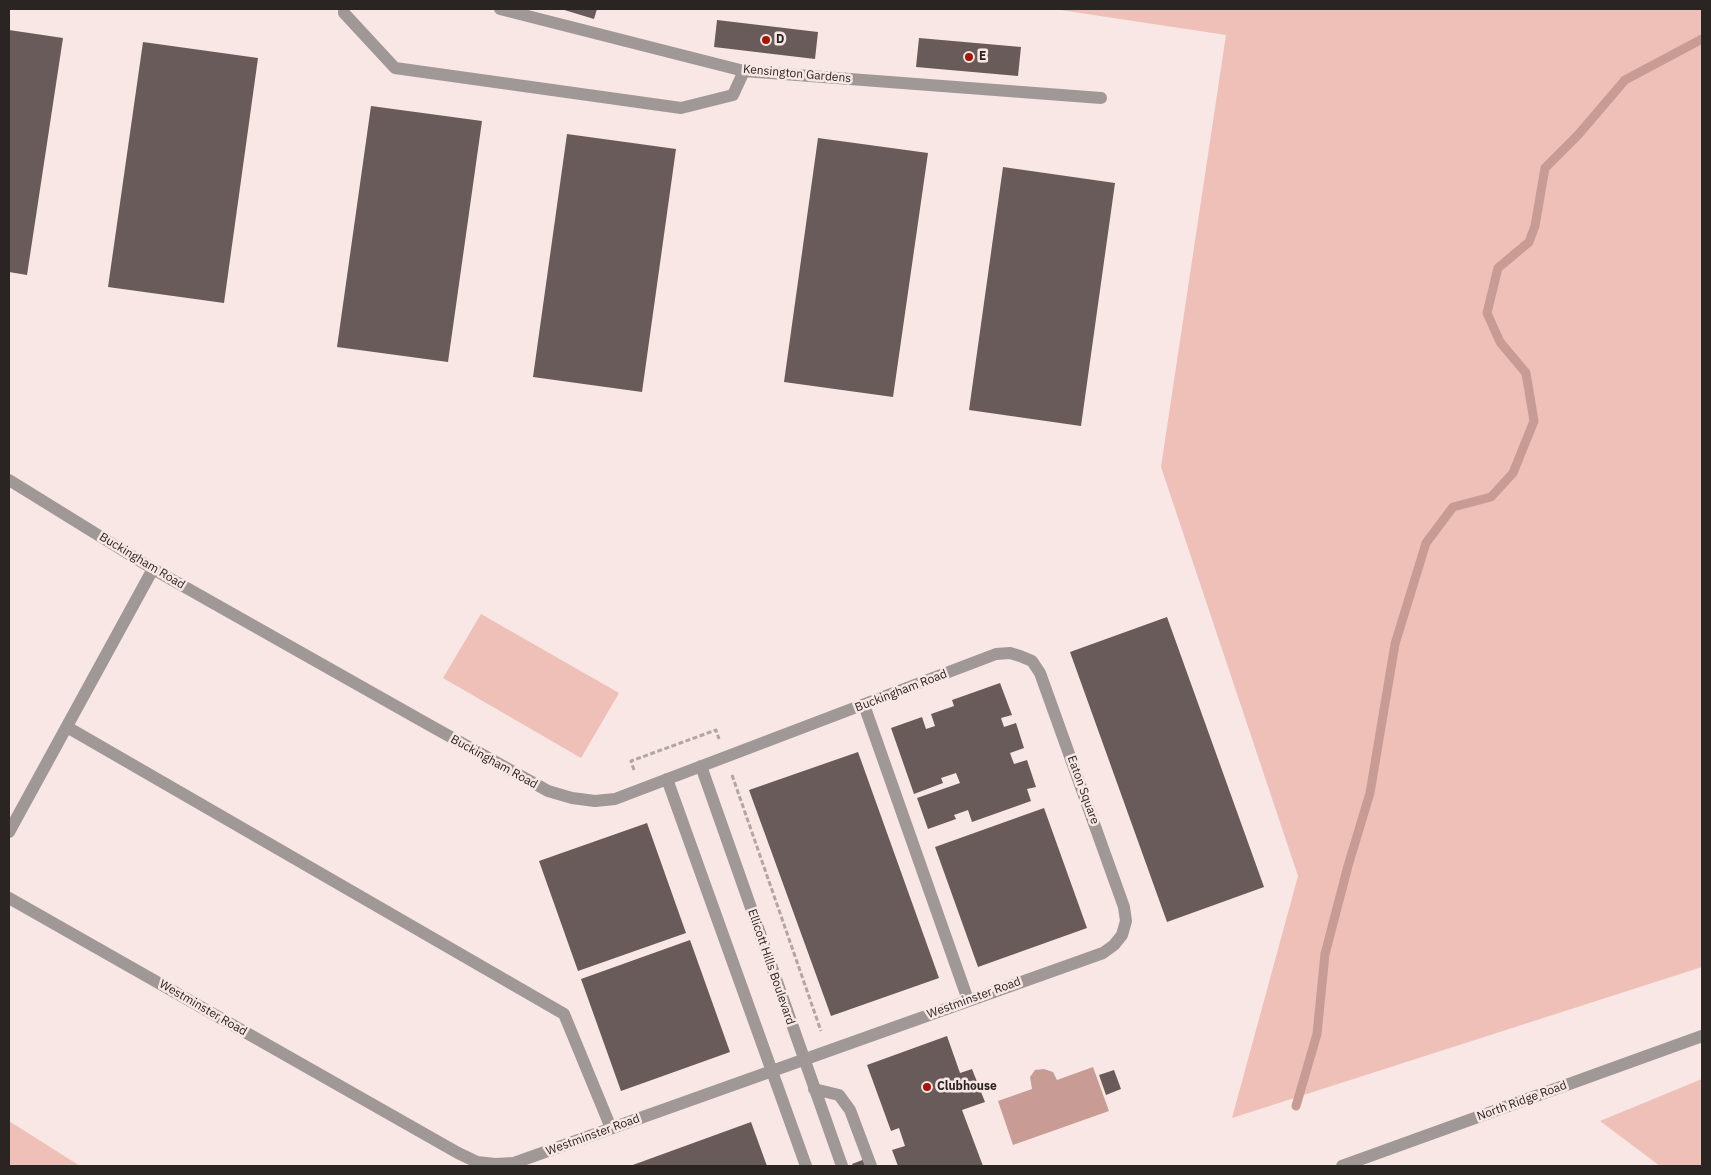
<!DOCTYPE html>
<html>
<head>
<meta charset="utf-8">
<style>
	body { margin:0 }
	#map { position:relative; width:1711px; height:1175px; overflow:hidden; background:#f8e7e4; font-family:"IBM Plex Sans",sans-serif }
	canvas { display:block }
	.frame { position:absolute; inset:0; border:10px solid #2a2423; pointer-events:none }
</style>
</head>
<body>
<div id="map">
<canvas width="1711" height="1175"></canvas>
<div class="frame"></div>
</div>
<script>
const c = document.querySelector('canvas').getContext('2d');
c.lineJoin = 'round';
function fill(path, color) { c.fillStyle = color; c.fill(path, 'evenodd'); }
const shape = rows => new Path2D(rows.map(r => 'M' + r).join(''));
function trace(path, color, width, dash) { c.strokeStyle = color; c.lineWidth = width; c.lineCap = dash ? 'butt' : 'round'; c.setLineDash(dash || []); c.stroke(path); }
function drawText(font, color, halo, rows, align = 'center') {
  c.font = font + ' "IBM Plex Sans",sans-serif'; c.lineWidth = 5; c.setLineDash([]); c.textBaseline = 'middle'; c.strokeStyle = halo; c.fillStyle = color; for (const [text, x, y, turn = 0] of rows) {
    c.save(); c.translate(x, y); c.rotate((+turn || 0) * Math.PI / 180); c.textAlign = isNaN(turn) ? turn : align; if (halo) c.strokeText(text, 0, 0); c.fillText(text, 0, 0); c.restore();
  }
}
const green = shape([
	[1054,9,1702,9,1702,967,1232,1118,1298,876,1161,467,1226,35],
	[481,614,619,693,581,758,443,678],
	[1702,1079,1702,1166,1660,1166,1600,1121],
	[9,1121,80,1166,9,1166]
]);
const water = shape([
	[1093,1067,1109,1111,1013,1145,998,1101,1032,1089,1030,1077,1035,1070,1044,1069,1053,1072,1057,1080]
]);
const stream = shape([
	[1296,1106,1317,1034,1325,954,1348,866,1370,793,1395,644,1426,543,1453,507,1491,497,1513,473,1534,421,1526,373,1500,342,1487,313,1498,268,1529,242,1535,226,1545,168,1578,135,1625,80,1702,39]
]);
const building = shape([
	[561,9,597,9,594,19],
	[717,20,818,32,815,59,714,47],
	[9,30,63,38,27,275,9,272],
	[919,38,1021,47,1018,76,916,67],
	[143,42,258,58,224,303,108,287],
	[371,106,482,121,448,362,337,347],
	[567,134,676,149,642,392,533,377],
	[818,138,928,153,893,397,784,382],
	[1003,167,1115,183,1081,426,969,410],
	[1167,617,1264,887,1167,922,1070,652],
	[1000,683,1012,715,1001,718,1004,727,1016,723,1024,748,1010,753,1014,764,1027,760,1036,787,1027,789,1031,801,972,822,968,810,954,815,956,819,928,829,917,798,960,783,956,773,941,778,943,783,914,794,891,728,922,717,926,729,935,726,931,714,954,706,952,700],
	[858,752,939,978,831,1016,749,790],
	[1044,808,1087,928,978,967,935,847],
	[647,823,686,933,578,971,539,861],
	[690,940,730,1052,621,1091,581,979],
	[947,1036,960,1073,972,1069,985,1102,962,1110,983,1166,898,1166,892,1150,905,1146,899,1128,891,1131,867,1065],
	[1114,1070,1121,1089,1106,1095,1099,1075],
	[751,1122,767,1166,630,1166],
	[865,1159,867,1166,853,1166,852,1164]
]);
const path = shape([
	[634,770,631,761,716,730,719,739],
	[732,775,821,1031]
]);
const minor = shape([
	[344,9,344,13,395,68,681,108,733,95,744,71],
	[500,9,744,71,1101,98],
	[9,480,153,569,431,726,548,791,572,798,595,801,615,799,996,654,1010,653,1020,656,1032,661,1040,673,1124,907,1126,921,1122,935,1114,945,1103,953,514,1163,495,1164,477,1162,458,1153,9,898],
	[864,705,968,1000],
	[67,727,564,1014,611,1128],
	[701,766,842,1166],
	[667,779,806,1166],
	[9,832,153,569],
	[814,1089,839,1095,850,1110,871,1166],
	[1342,1166,1702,1036]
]);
const markers = [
	[766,40,5,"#a71505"],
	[969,57,5,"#a71505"],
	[927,1087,5,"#a71505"]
];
const poiNames = [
	["D",776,40],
	["E",979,57],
	["Clubhouse",937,1087]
];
const streetNames = [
	["Kensington Gardens",797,74,5],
	["Buckingham Road",142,561,31],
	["Buckingham Road",901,691,-21],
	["Buckingham Road",494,762,29],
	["Eaton Square",1083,790,70],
	["Ellicott Hills Boulevard",771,967,71],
	["Westminster Road",974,998,-20],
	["Westminster Road",203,1008,30],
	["North Ridge Road",1522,1101,-20],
	["Westminster Road",593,1135,-20]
];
fill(green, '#eec0b8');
fill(water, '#c89c94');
trace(stream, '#c89c94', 9);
fill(building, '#695b59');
trace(path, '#b2a5a2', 3, [5, 2.5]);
trace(minor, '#9f9897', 12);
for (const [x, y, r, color] of markers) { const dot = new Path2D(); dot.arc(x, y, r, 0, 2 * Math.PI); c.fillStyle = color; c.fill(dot); trace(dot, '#f8e7e4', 2); }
drawText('bold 12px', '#2a2423', '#f8e7e4', poiNames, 'left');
drawText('12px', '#2a2423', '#f8e7e4', streetNames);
</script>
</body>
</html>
